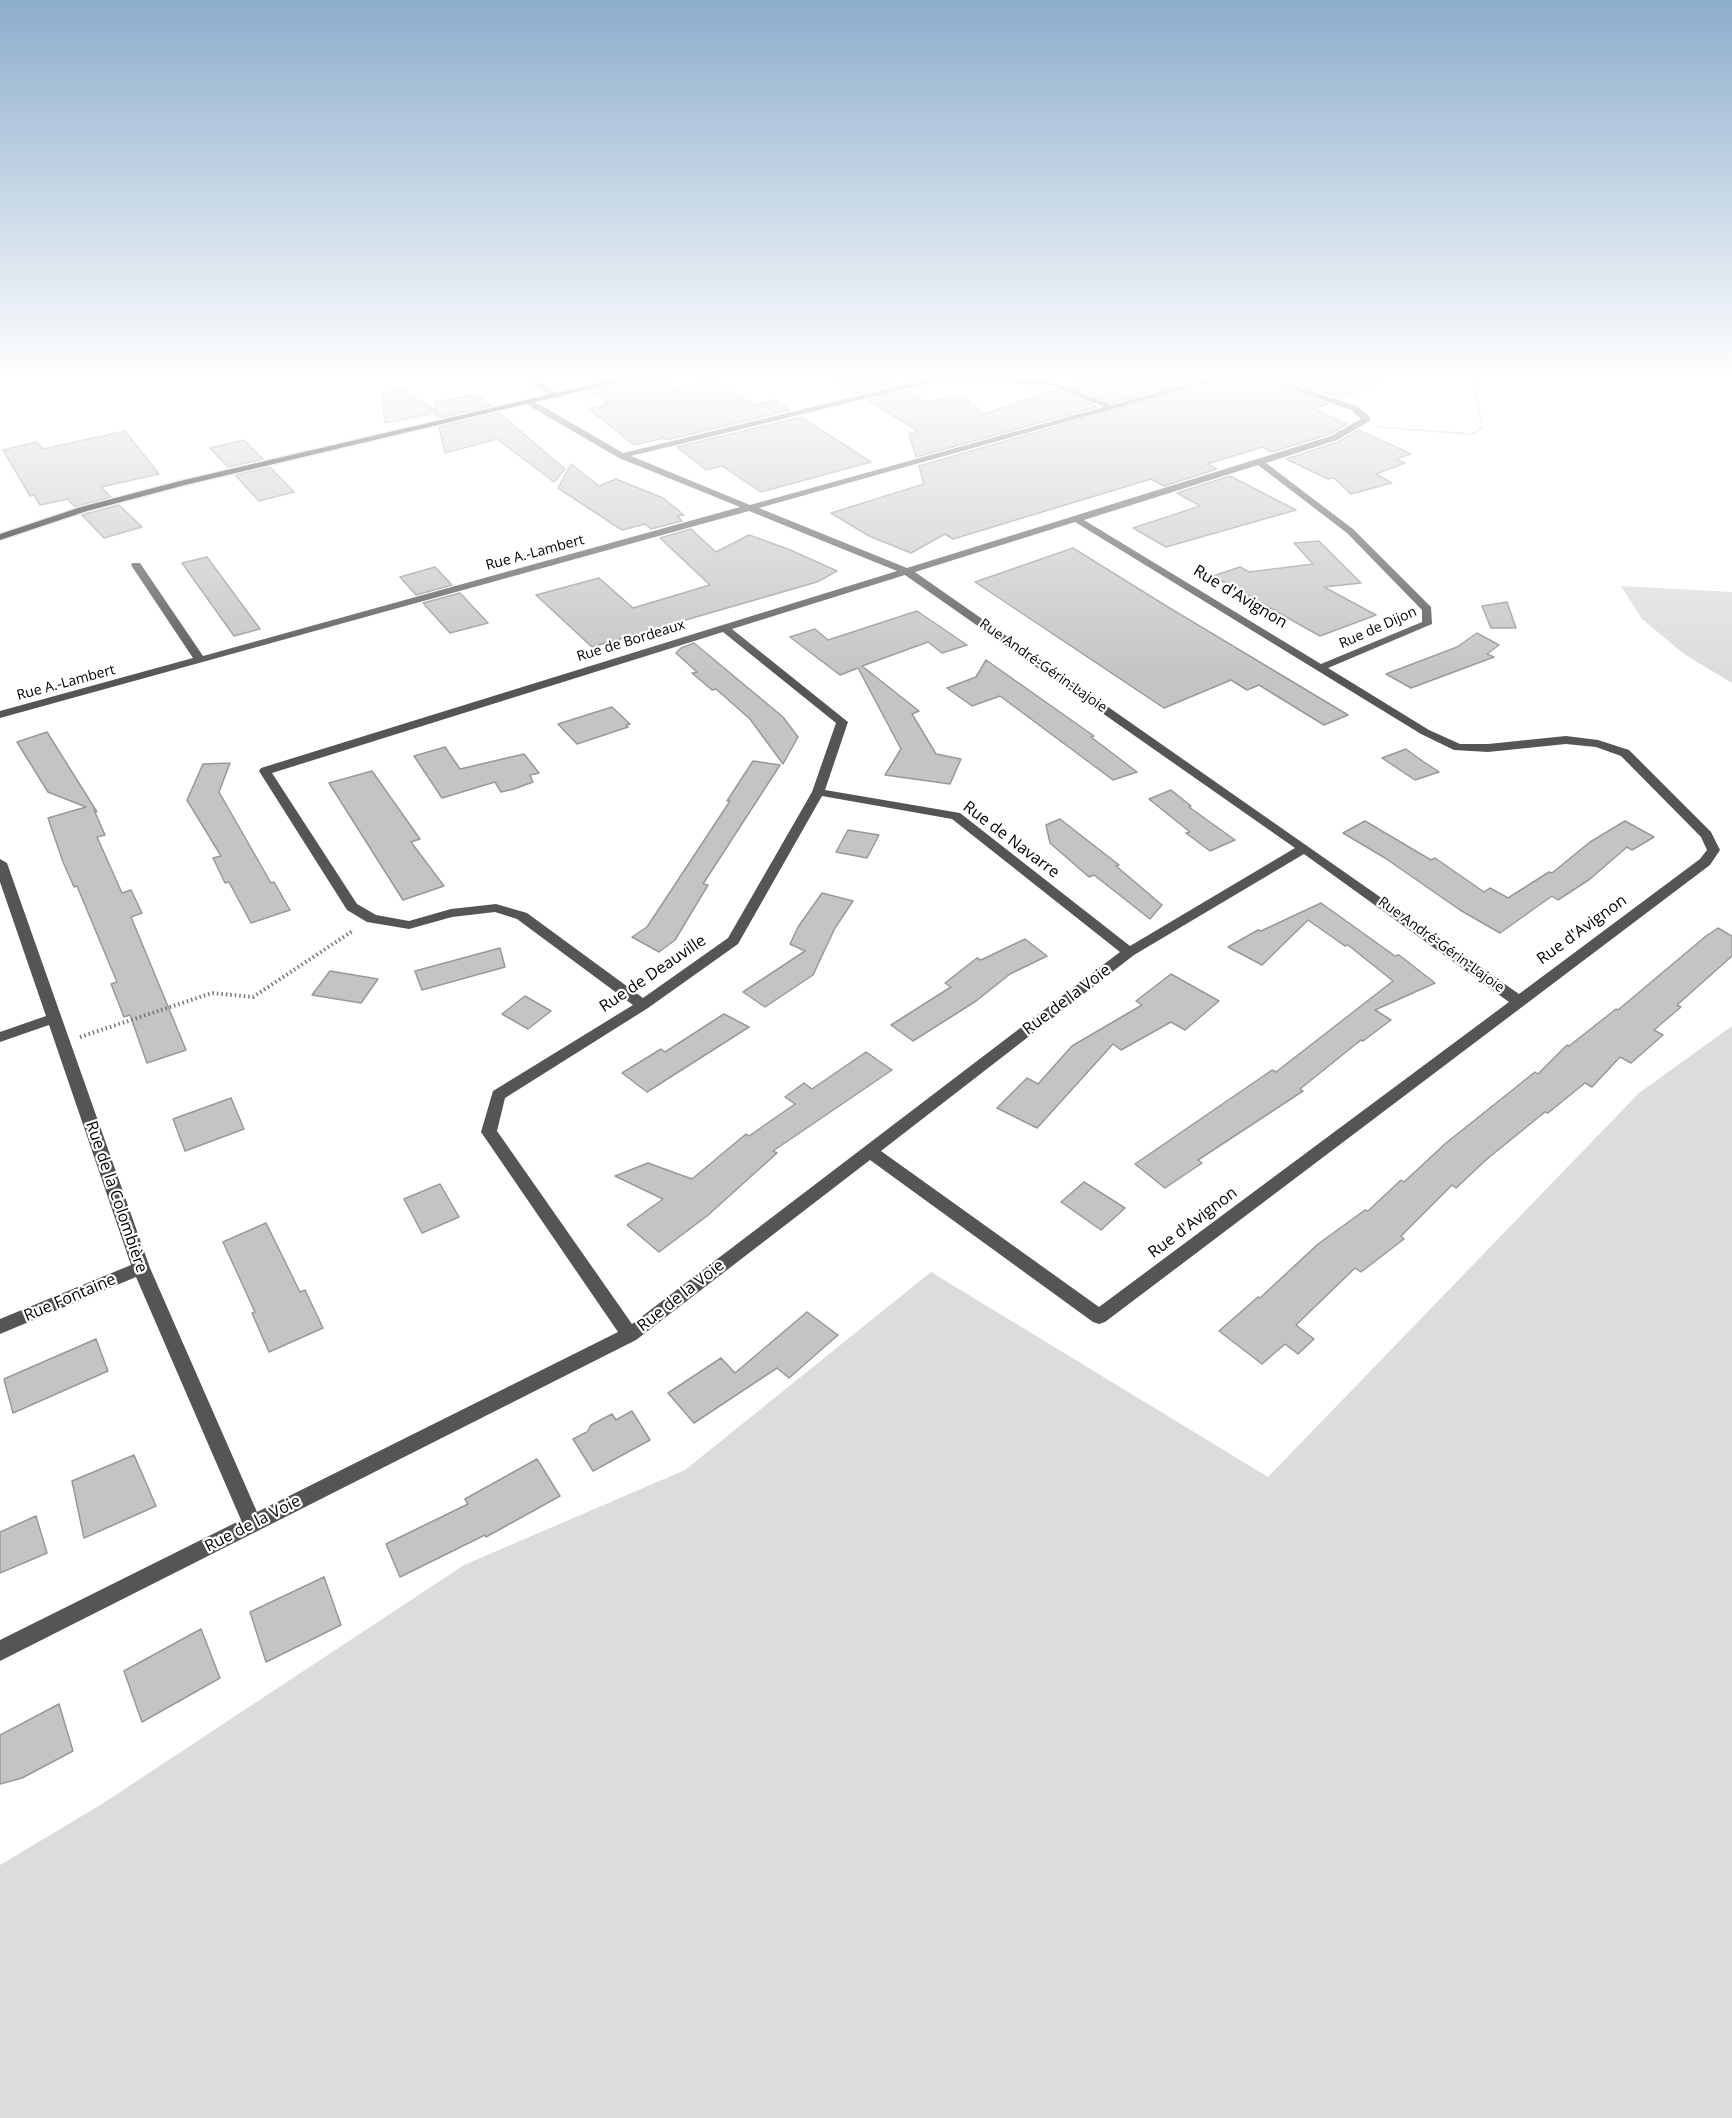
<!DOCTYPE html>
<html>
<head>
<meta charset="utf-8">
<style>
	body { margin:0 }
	canvas { display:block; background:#fff }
</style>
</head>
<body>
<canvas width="1732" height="2118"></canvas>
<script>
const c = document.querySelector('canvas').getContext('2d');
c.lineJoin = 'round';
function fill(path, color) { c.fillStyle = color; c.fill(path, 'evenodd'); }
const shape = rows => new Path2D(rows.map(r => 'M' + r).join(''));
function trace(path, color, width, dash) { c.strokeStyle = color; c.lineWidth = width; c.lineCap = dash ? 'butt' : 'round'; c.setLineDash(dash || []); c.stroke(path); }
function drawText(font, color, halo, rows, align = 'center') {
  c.font = font + ' "Open Sans",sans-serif'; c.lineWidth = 4.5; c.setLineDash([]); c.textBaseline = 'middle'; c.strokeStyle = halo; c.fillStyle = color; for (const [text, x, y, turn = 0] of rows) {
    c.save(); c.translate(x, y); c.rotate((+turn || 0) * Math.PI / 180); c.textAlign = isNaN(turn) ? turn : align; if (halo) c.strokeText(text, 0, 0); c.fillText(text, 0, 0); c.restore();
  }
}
const green = shape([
	[1621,586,1732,592,1732,683,1684,654,1642,619],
	[1732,1026,1732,2118,0,2118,0,1865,102,1804,464,1565,685,1470,931,1272,1268,1477,1639,1093]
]);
const building = shape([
	[633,379,668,379,669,391,713,380,754,405,774,400,790,410,667,440,664,438,634,445,589,409,608,404,589,391,633,379],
	[833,379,886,379,895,384,857,394,833,379],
	[1088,379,1196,379,1112,403,1068,386,1088,379],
	[1221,379,1261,379,1327,404,1314,409,1347,424,1330,434,1272,452,1263,447,1207,464,1217,469,1164,486,1151,479,953,539,945,534,911,553,869,536,831,513,924,484,919,466,1221,379],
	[1283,379,1381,379,1340,398,1283,379],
	[401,389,436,411,434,402,477,394,491,406,437,418,436,413,385,423,382,394,401,389],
	[1055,390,1097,407,916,457,909,434,918,431,868,400,907,391,926,402,962,396,984,414,1055,390],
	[499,413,565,469,554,482,497,439,445,453,439,427,499,413],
	[801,417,871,462,761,492,722,466,706,470,677,447,801,417],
	[1359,430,1411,454,1396,459,1405,463,1376,474,1392,483,1351,494,1334,478,1328,479,1286,459,1338,442,1359,430],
	[125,431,159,474,101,487,111,497,75,507,68,499,40,505,34,495,30,496,3,450,37,442,43,449,125,431],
	[244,440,263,459,228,467,210,448,244,440],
	[571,464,599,486,616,479,663,498,684,515,677,516,682,521,651,529,645,524,622,530,558,488,571,464],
	[270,467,294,492,259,501,235,475,270,467],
	[1230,476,1296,510,1166,547,1133,528,1200,506,1177,493,1230,476],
	[119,505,142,527,104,538,82,515,119,505],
	[691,529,716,552,749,535,788,549,837,571,817,582,592,647,536,595,599,578,633,608,710,585,660,538,691,529],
	[1319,541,1361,583,1324,587,1376,615,1320,636,1213,576,1240,567,1249,572,1313,564,1294,543,1319,541],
	[1073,548,1168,607,1348,715,1324,725,1259,685,1247,690,1231,680,1164,708,975,582,1073,548],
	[207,557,260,629,234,636,182,563,207,557],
	[435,567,452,585,416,595,400,577,435,567],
	[460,593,488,623,450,633,423,603,460,593],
	[1507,602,1516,628,1491,628,1482,606,1507,602],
	[917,611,967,645,942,653,928,642,862,666,919,711,912,714,936,754,961,759,950,784,885,775,901,749,858,668,840,675,790,637,815,629,828,640,917,611],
	[1477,633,1499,645,1487,654,1494,657,1411,688,1386,674,1457,647,1477,633],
	[694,643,783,717,798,737,783,764,750,719,716,689,712,690,692,673,697,672,676,653,681,648,694,643],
	[986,660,1094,736,1091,737,1137,772,1113,780,1000,696,972,706,947,688,976,677,986,660],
	[612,707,630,724,626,725,628,727,577,744,558,724,612,707],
	[47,732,97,812,94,810,105,835,97,837,122,893,131,890,142,913,131,917,186,1050,147,1063,130,1015,124,1017,111,984,117,982,77,886,74,887,63,862,48,818,86,807,48,792,17,742,47,732],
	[445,747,460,769,524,754,539,773,530,775,533,782,514,789,501,792,495,782,442,798,414,756,445,747],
	[1406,749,1418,758,1439,772,1415,780,1382,758,1406,749],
	[753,761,780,765,703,884,708,885,675,940,659,952,632,937,647,927,730,801,727,801,753,761],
	[230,763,219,792,271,883,274,882,290,910,251,923,229,882,225,883,213,858,221,856,187,800,203,764,230,763],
	[372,771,420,839,411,842,444,886,403,900,329,783,372,771],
	[1171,790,1191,806,1189,807,1235,840,1210,851,1186,833,1190,832,1149,799,1171,790],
	[1060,819,1119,865,1116,866,1162,905,1150,919,1094,875,1089,877,1050,843,1046,825,1060,819],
	[1365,821,1431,860,1435,858,1484,892,1490,888,1508,898,1549,872,1552,873,1590,842,1625,821,1654,837,1632,850,1627,847,1590,879,1558,900,1552,896,1500,933,1460,910,1385,858,1343,833,1365,821],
	[848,830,879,835,867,858,836,852,848,830],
	[822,893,853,901,835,928,813,975,765,1007,743,992,805,951,790,944,798,927,822,893],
	[1321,903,1395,956,1399,955,1435,983,1375,1010,1391,1020,1363,1041,1361,1040,1300,1089,1303,1091,1198,1160,1202,1163,1165,1188,1135,1164,1272,1070,1276,1072,1393,981,1348,945,1345,946,1308,920,1262,965,1228,947,1258,930,1261,931,1321,903],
	[1718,928,1732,936,1732,956,1677,1005,1681,1007,1654,1030,1663,1035,1631,1063,1620,1057,1592,1087,1585,1083,1548,1113,1545,1112,1487,1159,1456,1188,1452,1185,1401,1236,1404,1239,1361,1272,1355,1268,1296,1325,1314,1339,1298,1354,1285,1344,1262,1364,1219,1331,1258,1297,1260,1298,1318,1244,1365,1210,1368,1211,1401,1180,1404,1182,1446,1143,1535,1072,1538,1074,1567,1045,1569,1046,1616,1009,1618,1010,1706,936,1718,928],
	[1025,939,1047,956,1010,974,976,1001,913,1041,891,1025,951,987,945,983,977,958,981,960,1025,939],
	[500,948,505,967,422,990,415,971,500,948],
	[330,971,378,979,361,1003,312,995,330,971],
	[1171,974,1219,1001,1185,1030,1171,1022,1121,1050,1113,1044,1037,1128,997,1108,1027,1078,1038,1084,1072,1046,1142,1005,1136,1001,1171,974],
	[525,996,551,1011,528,1029,502,1014,525,996],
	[724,1014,749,1027,647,1092,622,1073,661,1049,665,1052,724,1014],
	[866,1052,892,1070,773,1151,777,1153,707,1216,659,1252,627,1225,663,1199,615,1176,648,1163,692,1179,746,1134,749,1136,795,1104,785,1097,804,1083,812,1089,866,1052],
	[231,1098,244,1129,185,1151,173,1119,231,1098],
	[1084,1182,1125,1208,1101,1230,1061,1202,1084,1182],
	[440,1184,459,1217,422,1233,404,1199,440,1184],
	[266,1223,300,1292,305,1290,323,1328,269,1352,252,1313,255,1312,223,1242,266,1223],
	[807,1312,838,1335,789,1378,777,1368,694,1423,668,1393,721,1358,735,1373,807,1312],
	[96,1339,108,1371,13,1413,4,1379,96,1339],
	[632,1411,650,1440,593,1471,573,1439,587,1432,591,1425,612,1414,616,1420,632,1411],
	[134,1455,156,1506,84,1538,72,1481,134,1455],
	[537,1459,560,1496,486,1537,485,1535,400,1577,386,1544,468,1504,465,1499,537,1459],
	[36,1516,47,1553,0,1573,0,1532,36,1516],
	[324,1577,341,1625,266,1662,250,1612,324,1577],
	[201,1629,220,1678,142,1722,124,1671,201,1629],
	[59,1704,73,1751,22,1778,0,1784,0,1735,59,1704]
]);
const pathFar1 = shape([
	[1378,427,1471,434,1482,428,1476,392,1477,379]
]);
const path = shape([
	[80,1037,212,993,253,997,354,930]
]);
const minor = shape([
	[526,379,536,379,561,396,554,398,526,379],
	[927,379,1050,381,1112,405,1205,379,1219,379,759,508,907,568,1331,436,1361,419,1351,410,1263,379,1275,379,1357,406,1370,417,1370,421,1337,440,1266,463,1353,529,1431,607,1432,624,1328,668,1429,730,1460,744,1488,744,1566,736,1598,740,1629,750,1711,832,1720,850,1710,865,1105,1322,1099,1324,1093,1322,870,1160,636,1340,0,1661,0,1640,241,1520,136,1277,0,1334,0,1319,131,1265,49,1025,0,1042,0,1032,46,1016,0,882,0,859,7,863,150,1268,257,1512,618,1332,481,1132,493,1091,633,1005,517,919,495,912,452,917,409,929,367,922,347,910,259,771,261,768,897,571,749,511,0,718,0,711,193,658,131,565,132,563,140,563,203,656,740,507,619,458,526,404,526,400,532,400,623,453,927,379],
	[938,381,1049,385,1104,407,750,505,631,456,938,381],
	[1258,465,1347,533,1422,610,1422,622,1321,664,1084,520,1258,465],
	[1075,522,1421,734,1454,750,1488,752,1566,744,1596,747,1621,756,1701,837,1707,850,1700,859,1519,994,915,572,1075,522],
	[905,575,1295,848,1130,946,960,813,825,790,848,722,732,629,905,575],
	[723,632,836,723,812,792,728,938,643,998,527,913,496,904,451,909,409,921,376,915,357,904,272,773,723,632],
	[822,796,952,819,1120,952,632,1324,497,1131,505,1098,648,1008,738,944,822,796],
	[1304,854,1509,1002,1099,1307,881,1151,1134,955,1304,854]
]);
const major = shape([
	[616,379,631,379,185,485,87,511,0,540,0,534,81,507,180,481,616,379]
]);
const farStreetnames = [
	["Rue A.-Lambert",535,553,-15],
	["Rue de Dijon",1378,628,-24],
	["Rue de Bordeaux",631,641,-17],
	["Rue André-Gérin-Lajoie",1043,666,35],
	["Rue A.-Lambert",66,683,-15],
	["Rue André-Gérin-Lajoie",1441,945,36]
];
const streetNames = [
	["Rue d'Avignon",1240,597,31],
	["Rue de Navarre",1011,840,37],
	["Rue d'Avignon",1582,930,-36],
	["Rue de Deauville",653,974,-34],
	["Rue de la Voie",1067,1000,-37],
	["Rue de la Colombière",116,1197,71],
	["Rue d'Avignon",1193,1223,-37],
	["Rue de la Voie",681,1296,-38],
	["Rue Fontaine",70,1298,-23],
	["Rue de la Voie",253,1524,-27]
];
fill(green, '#dcdcdc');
fill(building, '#c4c4c4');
trace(building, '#999', 1.5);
trace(major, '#dbdbdb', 3);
trace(pathFar1, '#777', 2, [1, 1.5]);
trace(path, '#777', 4, [1.5, 3]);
fill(minor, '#555');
fill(major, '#000');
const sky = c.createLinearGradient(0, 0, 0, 676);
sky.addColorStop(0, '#8cadcc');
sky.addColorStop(0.56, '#fff');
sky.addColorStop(1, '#ffffff00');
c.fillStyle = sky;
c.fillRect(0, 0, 1732, 676);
drawText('14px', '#000', '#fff', farStreetnames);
drawText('16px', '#000', '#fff', streetNames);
</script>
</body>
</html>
